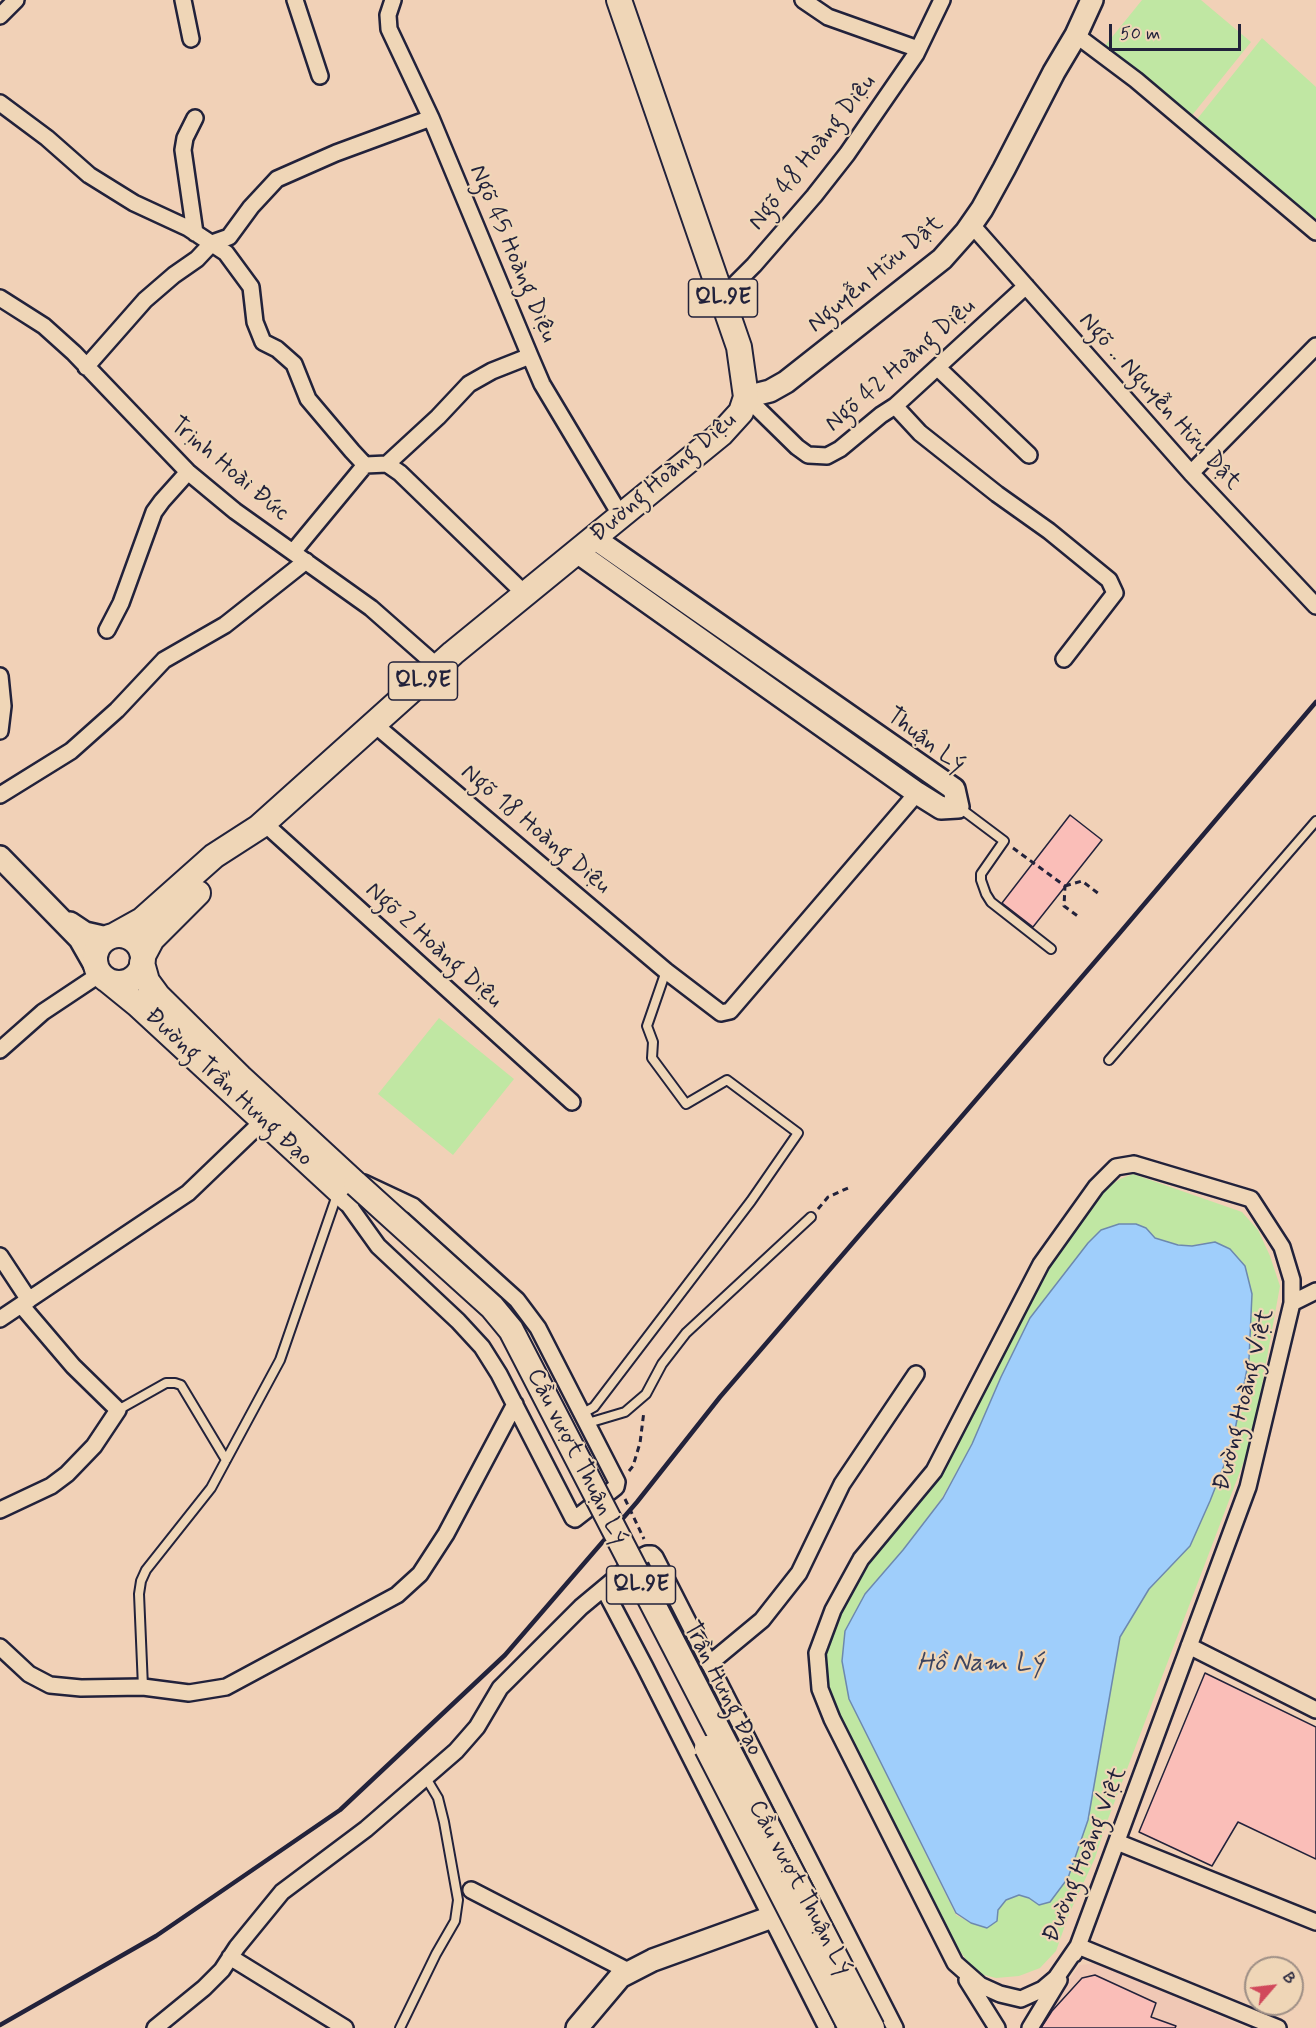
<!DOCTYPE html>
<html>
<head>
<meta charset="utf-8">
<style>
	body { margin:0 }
	#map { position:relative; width:1316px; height:2028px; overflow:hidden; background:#f1d1b7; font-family:Mynerve,sans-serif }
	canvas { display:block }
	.north { position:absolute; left:1244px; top:1956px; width:60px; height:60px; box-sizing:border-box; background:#efd6b7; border:2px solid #9d8e85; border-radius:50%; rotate:62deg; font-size:16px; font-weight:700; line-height:24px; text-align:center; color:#22223b }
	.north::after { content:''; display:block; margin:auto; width:21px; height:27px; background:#d1495b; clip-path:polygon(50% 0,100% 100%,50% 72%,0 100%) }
	.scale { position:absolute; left:1109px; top:24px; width:132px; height:27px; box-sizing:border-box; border:3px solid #22223b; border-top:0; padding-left:8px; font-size:18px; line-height:21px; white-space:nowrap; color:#22223b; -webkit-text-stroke:4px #efd6b7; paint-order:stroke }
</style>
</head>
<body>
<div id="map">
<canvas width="1316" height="2028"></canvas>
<div class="north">B</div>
<div class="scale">50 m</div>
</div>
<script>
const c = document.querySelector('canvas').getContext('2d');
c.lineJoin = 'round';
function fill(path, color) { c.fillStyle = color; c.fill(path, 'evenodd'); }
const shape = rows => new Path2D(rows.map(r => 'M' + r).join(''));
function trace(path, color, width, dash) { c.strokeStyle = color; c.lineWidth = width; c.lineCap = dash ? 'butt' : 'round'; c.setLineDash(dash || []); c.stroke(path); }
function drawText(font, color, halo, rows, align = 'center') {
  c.font = font + ' Mynerve,sans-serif'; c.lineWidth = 4.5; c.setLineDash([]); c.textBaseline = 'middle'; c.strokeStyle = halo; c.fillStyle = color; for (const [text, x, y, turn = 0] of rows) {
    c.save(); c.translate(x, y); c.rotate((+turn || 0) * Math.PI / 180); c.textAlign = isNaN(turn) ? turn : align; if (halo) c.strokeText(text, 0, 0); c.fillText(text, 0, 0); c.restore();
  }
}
const built = shape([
	[1096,1963,1247,2028,1032,2028,1080,1965]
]);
const green = shape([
	[1142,0,1201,0,1251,42,1189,119,1104,47],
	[1262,38,1316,87,1316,226,1194,123],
	[439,1018,514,1079,453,1155,378,1094],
	[1133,1174,1242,1212,1258,1230,1270,1256,1280,1286,1252,1440,1105,1827,1095,1858,1069,1914,1056,1951,1040,1968,1019,1976,996,1978,976,1973,956,1946,843,1722,826,1683,824,1660,828,1644,844,1601,869,1562,912,1512,947,1457,1034,1287,1103,1191,1120,1179],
	[1119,1224,1136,1224,1146,1228,1155,1238,1178,1245,1192,1246,1203,1243,1252,1294,1249,1359,1232,1445,1190,1546,1149,1589,1120,1637,1088,1820,1068,1878,1039,1905,1029,1898,1019,1895,1006,1900,998,1910,971,1923,956,1915,849,1699,865,1594,903,1550,942,1498,972,1444,1001,1377,1030,1318,1101,1230]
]);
const water = shape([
	[1119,1224,1136,1224,1146,1228,1155,1238,1178,1245,1192,1246,1215,1242,1230,1249,1245,1266,1252,1294,1249,1359,1232,1445,1210,1501,1190,1546,1149,1589,1120,1637,1088,1820,1068,1878,1050,1902,1039,1905,1029,1898,1019,1895,1006,1900,998,1910,997,1921,987,1928,971,1923,956,1913,849,1699,842,1661,845,1631,865,1594,903,1550,943,1498,972,1444,1001,1377,1030,1318,1088,1243,1101,1230,1119,1224]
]);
const building = shape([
	[1070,815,1102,840,1033,927,1002,903,1070,815],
	[1205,1673,1316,1727,1316,1859,1238,1822,1212,1866,1139,1832,1205,1673],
	[1095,1975,1156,2003,1151,2017,1176,2026,1175,2028,1041,2028,1052,2011,1082,1978,1095,1975]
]);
const path = shape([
	[1013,848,1065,886,1064,906,1079,917],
	[1065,886,1082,881,1099,894],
	[818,1209,828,1197,848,1188],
	[629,1471,633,1466,640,1443,644,1411],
	[625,1499,644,1539]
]);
const lane = shape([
	[960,808,1004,841,981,874,981,880,986,894,991,902,1051,949],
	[1109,1060,1316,821],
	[118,1410,166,1383,175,1383,181,1385,226,1460],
	[583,1413,594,1407,751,1201,798,1133,727,1080,686,1104,652,1058,653,1042,647,1026,666,971],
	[588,1423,625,1412,646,1394,662,1364,686,1333,811,1217],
	[143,1687,139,1594,141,1581,146,1570,211,1488,280,1360,337,1195],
	[400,2028,436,1954,455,1921,458,1900,444,1822,438,1798,426,1778]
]);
const street = shape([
	[183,0,191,39],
	[295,0,320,76],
	[393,0,388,15,389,29,431,118,530,356,542,384,621,516],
	[803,0,828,17,918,49],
	[0,16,16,0],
	[1076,35,1136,80,1316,232],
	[0,103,47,138,89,175,134,203,188,228,226,253,251,287,255,322,263,342,277,349,294,364,308,399,352,451,365,465,387,464,400,473,525,594],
	[195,118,185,138,183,150,195,233],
	[971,224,1191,473,1316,606],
	[722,297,754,265,814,196,847,154,916,54,942,0],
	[0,298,44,326,74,353,188,472,235,511,371,608,438,667],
	[86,367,145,300,174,275,197,259,212,243,229,237,251,207,277,179,336,153,431,118],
	[938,368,1029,455],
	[746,397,797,447,808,455,827,456,840,449,881,415,895,406,1026,286],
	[895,406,920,433,997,494,1049,531,1109,580,1115,593,1064,659],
	[387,464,438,417,469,384,492,371,530,356],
	[1191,473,1316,346],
	[293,552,365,465],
	[107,630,121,603,154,512,162,501,188,472],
	[0,676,3,706,0,731],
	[374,724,666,971,721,1013,730,1011,917,793],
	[0,795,71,751,117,710,164,660,225,625,306,561],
	[264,823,572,1102],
	[0,1050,43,1012,100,974],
	[1134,1164,1251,1199,1282,1247,1292,1280,1292,1303,1248,1487,1078,1946,1056,1978,1043,1989,1021,1999,1000,1994,980,1985,955,1963,832,1719,820,1689,817,1653,833,1610,861,1559,934,1471,1041,1264,1096,1187,1116,1167,1134,1164],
	[340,1193,378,1246,458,1321,482,1347,499,1374,573,1518,575,1519,616,1487,617,1482,538,1328,517,1300,413,1206,364,1183],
	[0,1256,29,1300],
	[1292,1303,1316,1291],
	[0,1319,188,1193,263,1121],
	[0,1510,51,1486,67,1474,94,1446,118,1410,73,1366,21,1305],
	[604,1589,645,1667,827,2028],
	[1189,1646,1316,1710],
	[0,1647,29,1674,50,1685,81,1688,143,1687,189,1693,226,1687,397,1595,420,1574,446,1534,515,1404],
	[709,1664,762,1620,799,1573,842,1484,916,1374],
	[1117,1842,1316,1922],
	[471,1890,630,1972],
	[1074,1954,1078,1946,1278,2028],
	[230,1957,345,2028],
	[967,1980,997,2028],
	[155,2028,204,1988,222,1970,237,1947,282,1892,366,1829,456,1751,477,1727,500,1688,581,1607,641,1557,647,1554,652,1554,655,1557,895,2028],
	[1030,2028,1059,1980]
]);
const secondary = shape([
	[746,397,770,391,786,382,942,259,966,232,982,209,1004,169,1054,72,1076,35,1092,0],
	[577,552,917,793,941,808,958,807,954,789,594,538],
	[0,857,80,939,96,967],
	[70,923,85,933,107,938],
	[577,2028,620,1977,653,1960,772,1917]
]);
const primary = shape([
	[115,935,142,920,214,856,259,827,453,653,721,434,741,412,746,397,739,347,619,0],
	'95 959a24 24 0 1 1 48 0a24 24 0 1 1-48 0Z',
	[143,956,152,939,198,893],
	[142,963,147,981,158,996,240,1077,356,1184],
	[106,979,138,1005,348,1199]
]);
const rail = shape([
	[0,2025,156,1936,340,1810,505,1655,637,1502,720,1397,1118,935,1316,702]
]);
const primaryBridge = shape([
	[356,1184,492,1307,511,1330,872,2028],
	[707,1748,851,2028]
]);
const shields = [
	[723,298,69],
	[423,681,69],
	[641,1585,69]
];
const shieldNames = [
	["QL.9E",723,298],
	["QL.9E",423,681],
	["QL.9E",641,1585]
];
const streetNames = [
	["Ngõ 48 Hoàng Diệu",813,153,-52],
	["Ngõ 45 Hoàng Diệu",512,254,67],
	["Nguyễn Hữu Dật",876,275,-40],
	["Ngõ 42 Hoàng Diệu",901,366,-41],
	["Ngõ .. Nguyễn Hữu Dật",1159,402,48],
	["Trịnh Hoài Đức",229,470,40],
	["Đường Hoàng Diệu",664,478,-41],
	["Thuận Lý",925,741,37],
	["Ngõ 18 Hoàng Diệu",535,830,40],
	["Ngõ 2 Hoàng Diệu",433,946,42],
	["Đường Trần Hưng Đạo",228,1088,43],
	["Đường Hoàng Việt",1245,1400,-76],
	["Cầu vượt Thuận Lý",576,1457,63],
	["Trần Hưng Đạo",722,1689,63],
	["Đường Hoàng Việt",1086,1855,-68],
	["Cầu vượt Thuận Lý",799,1888,62]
];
const waterNames = [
	["Hồ Nam Lý",980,1665]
];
fill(built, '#f0c8b5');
fill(green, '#c0e7a3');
fill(water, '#9fcefb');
trace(water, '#6d89ae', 1.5);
fill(building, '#fabeb8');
trace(building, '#22223b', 1.5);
trace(lane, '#22223b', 12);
trace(street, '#22223b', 20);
trace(secondary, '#22223b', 26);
trace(primary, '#22223b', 28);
trace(path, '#22223b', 3, [6, 4.5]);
trace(lane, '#efd6b7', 8);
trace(street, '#efd6b7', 15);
trace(secondary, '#efd6b7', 21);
trace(primary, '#efd6b7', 24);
trace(rail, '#22223b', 4.5);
trace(primaryBridge, '#22223b', 28, []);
trace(primaryBridge, '#efd6b7', 24);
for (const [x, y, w] of shields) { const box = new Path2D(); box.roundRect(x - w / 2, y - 19, w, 38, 4.5); c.fillStyle = '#efd6b7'; c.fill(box); trace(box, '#22223b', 1.5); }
drawText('bold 22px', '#22223b', null, shieldNames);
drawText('24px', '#22223b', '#efd6b7', streetNames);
drawText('italic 26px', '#3b4461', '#efd6b7', waterNames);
</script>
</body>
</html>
